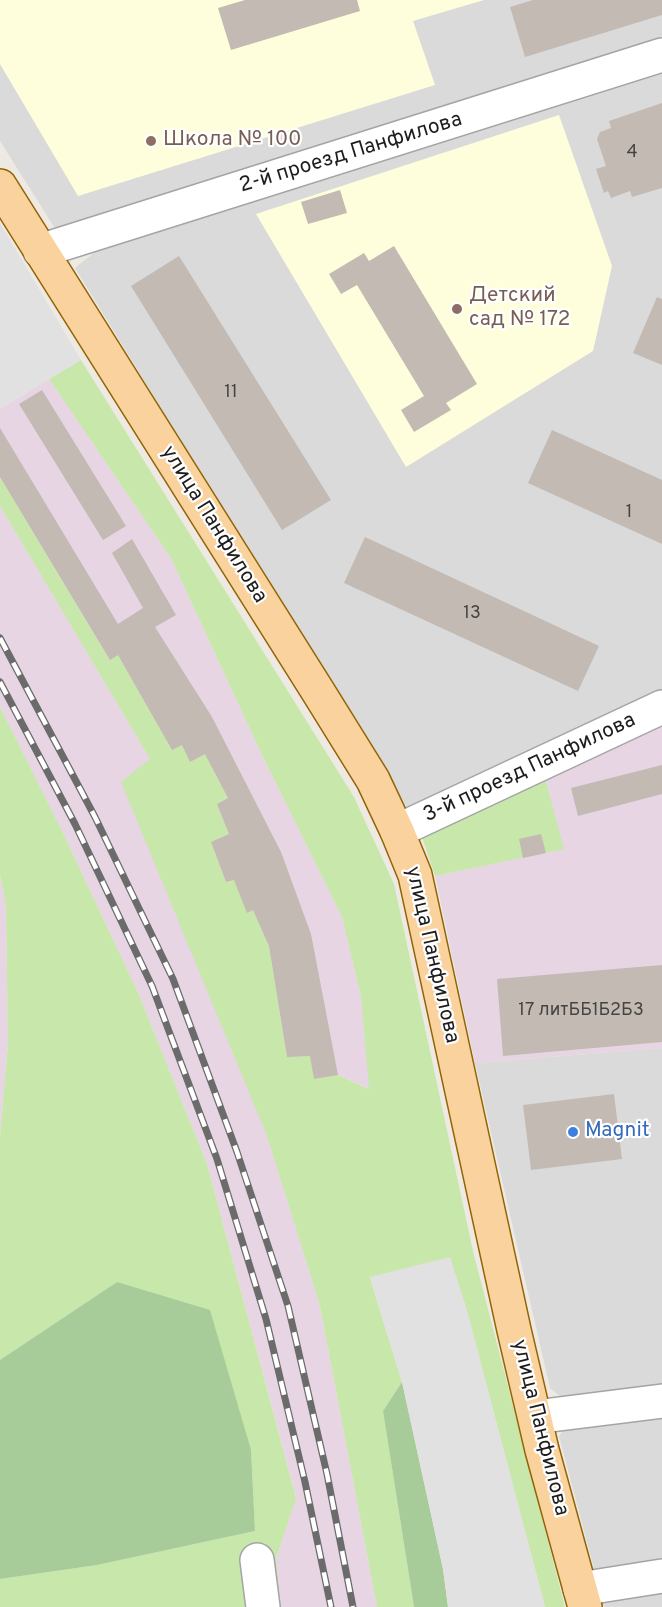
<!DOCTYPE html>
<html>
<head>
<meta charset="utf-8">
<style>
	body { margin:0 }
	canvas { display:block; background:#eeeae3 }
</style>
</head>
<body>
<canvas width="662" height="1607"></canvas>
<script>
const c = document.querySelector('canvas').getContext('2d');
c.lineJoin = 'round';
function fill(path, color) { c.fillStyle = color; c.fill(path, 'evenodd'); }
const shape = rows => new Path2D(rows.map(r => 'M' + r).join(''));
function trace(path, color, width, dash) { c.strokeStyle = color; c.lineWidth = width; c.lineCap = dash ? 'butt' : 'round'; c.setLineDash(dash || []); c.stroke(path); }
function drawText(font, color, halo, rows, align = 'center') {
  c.font = font + ' Overpass,sans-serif'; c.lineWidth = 4.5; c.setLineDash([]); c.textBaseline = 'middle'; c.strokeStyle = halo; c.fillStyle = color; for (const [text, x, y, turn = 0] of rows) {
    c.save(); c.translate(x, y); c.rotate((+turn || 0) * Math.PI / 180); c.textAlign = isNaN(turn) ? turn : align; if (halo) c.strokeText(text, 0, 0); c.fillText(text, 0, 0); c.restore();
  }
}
const residential = shape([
	[0,0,662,0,662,47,56,230,0,141],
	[662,67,662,693,408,809,384,772,75,268,95,252],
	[662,1048,662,1386,562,1398,550,1388,475,1063],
	[662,1410,662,1607,604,1607,559,1436,567,1426]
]);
const industrial = shape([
	[49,379,171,558,261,753,342,917,361,996,370,1089,338,1075,314,1079,287,1057,269,946,226,882,211,842,217,804,228,798,190,762,172,750,118,656,109,660,0,477,0,409],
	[0,506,150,759,320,1306,377,1607,281,1607,276,1559,296,1497,207,1164,139,995,62,831,0,707],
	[662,721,662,1048,475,1063,435,876,563,849,544,774],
	[0,874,6,904,8,1043,0,1138]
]);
const education = shape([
	[0,0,484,0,413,21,435,85,78,196,0,64],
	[559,115,612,266,593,351,406,467,256,214]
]);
const grass = shape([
	[81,360,354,797,394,884,473,1251,565,1607,545,1607,467,1311,450,1258,370,1278,402,1382,383,1411,414,1607,377,1607,320,1306,267,1136,121,782,150,759,0,506,0,477,109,659,118,655,172,750,182,745,191,762,205,754,228,798,217,804,229,834,211,842,226,882,234,880,253,910,269,946,287,1057,310,1056,315,1079,338,1075,369,1089,361,996,342,917,261,753,171,558,49,379],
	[0,707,62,831,139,995,207,1164,296,1498,276,1559,281,1607,0,1607,0,1579,97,1565,255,1531,251,1450,117,1282,0,1360,0,1138,8,1043,6,905,0,874],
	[544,774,564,849,435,876,422,837]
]);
const forest = shape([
	[117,1282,210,1310,251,1450,255,1531,97,1565,0,1579,0,1360],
	[402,1382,443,1569,448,1607,414,1607,383,1411]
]);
const parking = shape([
	[0,223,81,360,0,409],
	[450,1257,467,1311,545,1607,448,1607,443,1569,402,1382,370,1277]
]);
const building = shape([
	[245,0,357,0,360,11,231,50,218,8],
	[533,0,662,0,662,15,525,57,510,7],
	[662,103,662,188,632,197,630,191,611,198,608,191,604,193,596,169,606,166,597,139,600,132,611,128,609,121],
	[340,190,347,213,308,224,301,202],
	[394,246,477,384,446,403,451,410,414,432,401,410,424,396,357,285,341,294,329,274,364,253,369,261],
	[179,256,331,500,282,530,131,286],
	[657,297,662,299,662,365,633,353],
	[42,390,126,526,103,540,19,404],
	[0,428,118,624,143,608,112,553,132,539,176,615,155,627,212,717,281,852,311,934,338,1075,314,1079,310,1056,287,1057,269,946,253,910,247,913,234,880,226,882,211,842,229,834,217,804,228,798,205,754,190,762,182,745,172,750,118,655,110,660,0,477],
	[552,430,662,480,662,544,528,483],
	[365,537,599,646,578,691,344,583],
	[662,765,662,794,578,816,571,788],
	[541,834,546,853,523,858,519,839],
	[662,965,662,1042,503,1056,497,979],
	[614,1094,622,1159,531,1170,523,1105]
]);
const minor = shape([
	[40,251,662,55],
	[397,831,662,707],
	[535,1417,662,1401],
	[257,1560,263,1607],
	[580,1589,662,1576]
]);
const major = shape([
	[0,186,319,693,373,780,397,831,415,875,514,1330,542,1450,585,1607]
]);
const rail = shape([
	[0,638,95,817,173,979,237,1152,288,1306,327,1474,353,1607],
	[0,682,75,824,152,986,217,1159,266,1319,305,1482,331,1607]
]);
const markers = [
	[151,141,6,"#8d6e63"],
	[457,309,6,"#8d6e63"],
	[573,1132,6,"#3f7fe0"]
];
const numberNames = [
	["4",632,153],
	["11",231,393],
	["1",629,513],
	["13",472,614],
	["17 литББ1Б2Б3",581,1011]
];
const educationNames = [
	["Школа № 100",163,141],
	["Детский",469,297],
	["сад № 172",469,321]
];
const streetNames = [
	["2-й проезд Панфилова",351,154,-17],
	["улица Панфилова",213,525,58],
	["3-й проезд Панфилова",530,769,-25],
	["улица Панфилова",431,955,77],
	["улица Панфилова",539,1428,76]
];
const shopNames = [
	["Magnit",585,1132]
];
fill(residential, '#dbdada');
fill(industrial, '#e7d5e3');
fill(education, '#fefedc');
fill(grass, '#c8e7aa');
fill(forest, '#a8cc99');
fill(parking, '#e1e1e1');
fill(building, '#c2bab3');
trace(minor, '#a4a4a4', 36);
trace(major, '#926404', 36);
trace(minor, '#fff', 33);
trace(major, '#f9d29d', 33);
trace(rail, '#6b6b6b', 7);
trace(rail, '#fff', 4.5, [14]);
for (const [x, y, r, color] of markers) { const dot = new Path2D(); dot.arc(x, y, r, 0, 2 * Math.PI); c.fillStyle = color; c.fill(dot); trace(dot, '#fff', 2); }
drawText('18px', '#464442', null, numberNames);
drawText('21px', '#785e54', '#fff', educationNames, 'left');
drawText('21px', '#1d1d1d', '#fff', streetNames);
drawText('21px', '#366cbe', '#fff', shopNames, 'left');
</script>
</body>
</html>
